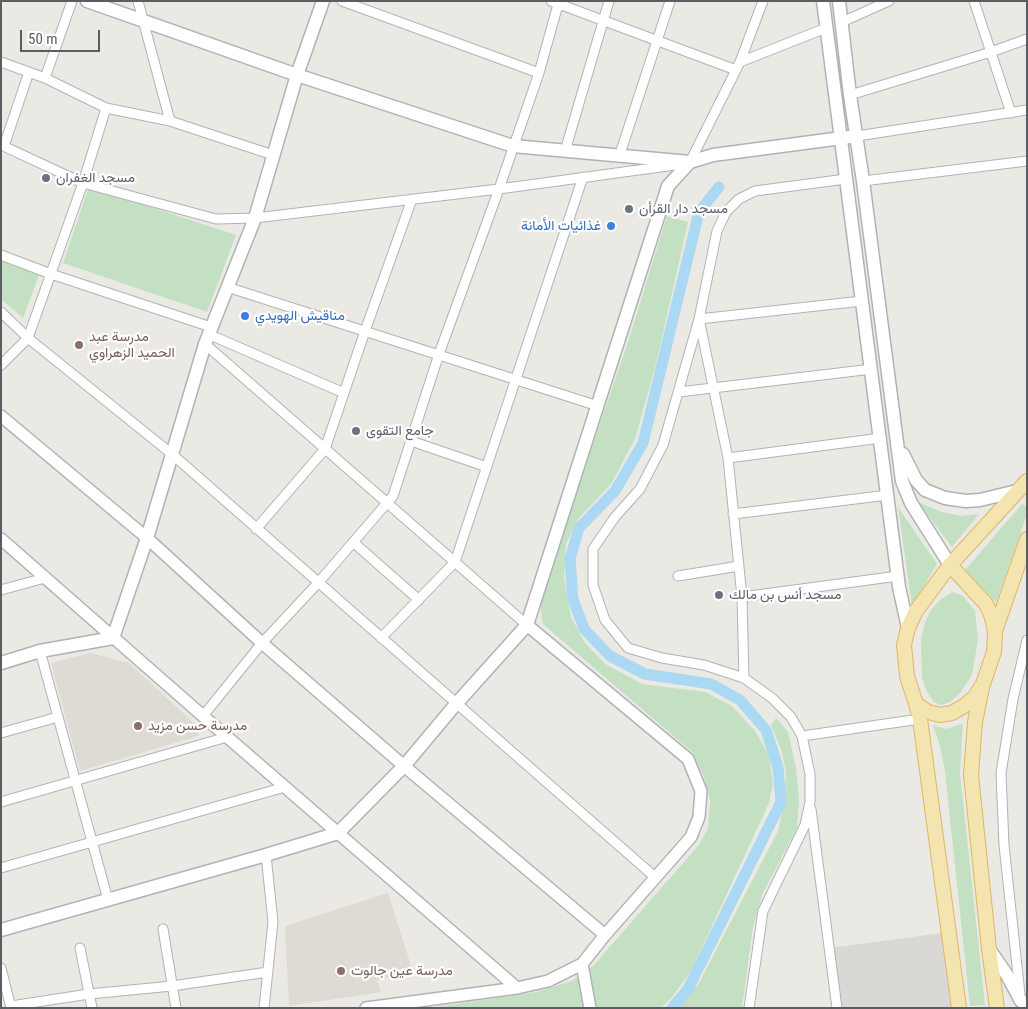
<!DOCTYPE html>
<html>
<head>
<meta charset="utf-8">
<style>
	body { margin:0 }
	#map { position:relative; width:1028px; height:1009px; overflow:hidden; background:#ebe9e3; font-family:"Roboto Condensed",sans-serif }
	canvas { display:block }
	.frame { position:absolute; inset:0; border:2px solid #5b5e61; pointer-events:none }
	.scale { position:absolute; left:20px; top:30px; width:80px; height:22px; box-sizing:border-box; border:2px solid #5b5e61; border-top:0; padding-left:6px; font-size:15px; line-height:18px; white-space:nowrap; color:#5b5e61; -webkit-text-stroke:4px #fff; paint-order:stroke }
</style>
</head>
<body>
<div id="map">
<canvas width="1028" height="1009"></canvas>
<div class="frame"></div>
<div class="scale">50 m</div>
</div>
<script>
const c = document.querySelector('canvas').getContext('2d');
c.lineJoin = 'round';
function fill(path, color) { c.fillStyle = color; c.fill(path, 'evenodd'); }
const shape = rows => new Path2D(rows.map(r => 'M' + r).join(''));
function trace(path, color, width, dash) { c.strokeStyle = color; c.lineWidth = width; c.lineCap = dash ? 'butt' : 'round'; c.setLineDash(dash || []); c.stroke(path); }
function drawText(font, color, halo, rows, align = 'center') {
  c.font = font + ' "Roboto Condensed",Vazirmatn,sans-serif'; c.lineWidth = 4.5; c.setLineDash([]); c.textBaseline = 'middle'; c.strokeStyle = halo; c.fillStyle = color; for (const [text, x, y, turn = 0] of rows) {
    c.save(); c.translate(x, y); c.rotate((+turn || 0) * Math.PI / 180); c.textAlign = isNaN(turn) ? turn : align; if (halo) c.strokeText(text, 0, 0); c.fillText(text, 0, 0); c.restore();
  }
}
const industrial = shape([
	[949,932,959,1008,837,1008,830,948]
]);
const education = shape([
	[90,653,129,663,199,728,198,736,80,771,51,663],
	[388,893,412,969,377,981,381,992,289,1006,285,926]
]);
const green = shape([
	[89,187,236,235,207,312,63,263],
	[667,216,688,222,656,364,635,439,611,484,578,519,566,544,564,577,571,617,585,643,607,665,642,684,705,692,732,706,755,731,769,755,773,784,769,803,691,971,672,997,661,1008,429,1008,536,992,572,981,593,966,698,846,708,829,710,800,703,774,692,752,543,624,540,605,567,520,629,339],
	[1,257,41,270,23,318,1,299],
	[918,502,942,512,961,516,979,514,952,547],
	[1022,504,1027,507,1027,514,996,602,965,570],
	[898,507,937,564,912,606],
	[953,592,963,596,975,611,978,640,972,675,960,693,950,702,941,705,934,702,927,692,922,678,921,640,925,622,931,610,940,600],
	[776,718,788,732,796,768,799,800,797,828,762,895,753,927,742,1008,678,1008,699,983,778,831,785,799,786,772,781,749,771,725],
	[963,723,960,773,985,1005,970,1006,945,772,940,746,933,725,947,729]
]);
const canal = shape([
	[672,1008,688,989,781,802,778,767,766,730,740,700,711,684,645,674,610,656,584,629,573,599,570,559,579,528,615,491,643,443,699,212,719,187]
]);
const minor = shape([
	[138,1,170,121],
	[342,1,539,73],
	[551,1,736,70],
	[974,1,1011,113],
	[842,22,889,1],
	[1,62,45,78,106,108,170,121,273,155],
	[740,62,826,28],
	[45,78,72,1],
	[850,95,991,52,1027,39],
	[857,136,1027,110],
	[1,145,83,183,216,219,255,218,499,189,675,165],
	[4,146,29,72],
	[565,151,609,1],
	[619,157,670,1],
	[687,163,690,162,740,62,763,1],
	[863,181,1027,161],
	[1,255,51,274,211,327],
	[227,287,598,406],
	[1,312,28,338,173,455,656,878],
	[208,334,344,393],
	[205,344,527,625],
	[1,365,28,338,83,183,106,108],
	[679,392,872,369],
	[411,441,487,467],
	[728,458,881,438],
	[733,514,888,495],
	[256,529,325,449,365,331,412,199],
	[353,542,419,600],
	[678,576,739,566],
	[1,590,45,578],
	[742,597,898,576],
	[381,638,455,562,583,177],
	[40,651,108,900],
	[744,678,742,597,728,458,699,319,862,301],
	[203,716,262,643,318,583,393,496,439,354,499,189,539,73,559,1],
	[1,733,58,717],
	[802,736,920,719],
	[1,802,227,737],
	[811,809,837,1008],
	[1,868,285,787],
	[163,929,176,1008],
	[80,948,92,1008],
	[1,968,11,1008],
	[1020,994,1004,845,1001,773,1013,699,1027,640],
	[11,1006,89,994,172,986,268,972],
	[264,1008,273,922,266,855],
	[749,1008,763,911,805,825,810,802,810,774,802,736,791,717,772,698,744,678,704,665,662,658,628,648,605,620,593,585,593,549,615,517,640,489,663,445,699,319,717,231,726,212,739,199,755,191,846,179]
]);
const tertiary = shape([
	[1,416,147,538,262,643,404,766,605,935],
	[1,539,203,716,517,988],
	[582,964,590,1008],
	[366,1008,517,988,548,981,582,964,605,935,691,837,699,817,701,791,688,759,527,625]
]);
const secondary = shape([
	[323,1,297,75,513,146,690,162,713,155,857,136],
	[823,1,899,587,908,628],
	[839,1,850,95,863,181,902,481,911,503,950,565],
	[903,454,916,480,925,490,945,498,966,501,980,500,1017,491],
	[1,663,40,651,113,638,147,538,205,344,255,218,297,75,87,1],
	[1,930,266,855,338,833,404,766,456,704,527,625,668,186,690,162],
	[989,949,1007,975,1021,1001,1027,1004]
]);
const primary = shape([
	[950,565,986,604,992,617,995,632,994,652,983,684,974,698,964,706,952,713,940,715,928,712,916,704,907,676,904,645,908,628,916,611,950,565],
	[950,565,1027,481],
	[995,631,1027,539],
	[982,688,975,722,971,775,989,949,997,1008],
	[916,704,920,719,959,1008]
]);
const markers = [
	[46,178,5,"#6b7280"],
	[629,209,5,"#6b7280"],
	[611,226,5,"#3f7fe0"],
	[245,316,5,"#3f7fe0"],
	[79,345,5,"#8d6e63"],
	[356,431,5,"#6b7280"],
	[719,595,5,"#6b7280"],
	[138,726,5,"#8d6e63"],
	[341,971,5,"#8d6e63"]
];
const worshipNames = [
	["مسجد الغفران",56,178],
	["مسجد دار القرأن",639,209],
	["جامع التقوى",366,431],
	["مسجد أنس بن مالك",729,595]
];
const shopNames = [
	["غذائيات الأمانة",601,226],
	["مناقيش الهويدي",255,316,"left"]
];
const educationNames = [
	["مدرسة عبد",89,337],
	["الحميد الزهراوي",89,353],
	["مدرسة حسن مزيد",148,726],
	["مدرسة عين جالوت",351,971]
];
fill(industrial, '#dad8d5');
fill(education, '#dedad4');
fill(green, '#c4e0c2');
trace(canal, '#abd8f3', 11);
trace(minor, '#b0b3b6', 11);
trace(tertiary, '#b0b3b6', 14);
trace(secondary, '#afb2b6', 15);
trace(primary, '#deb569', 16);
trace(minor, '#fff', 9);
trace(tertiary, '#fff', 11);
trace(secondary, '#fff', 12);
trace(primary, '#f4e4af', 14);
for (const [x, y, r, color] of markers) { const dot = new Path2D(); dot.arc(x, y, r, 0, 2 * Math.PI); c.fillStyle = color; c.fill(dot); trace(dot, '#fff', 2); }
drawText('14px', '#5b616d', '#fff', worshipNames, 'left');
drawText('14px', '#366cbe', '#fff', shopNames, 'right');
drawText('14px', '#785e54', '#fff', educationNames, 'left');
</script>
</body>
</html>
